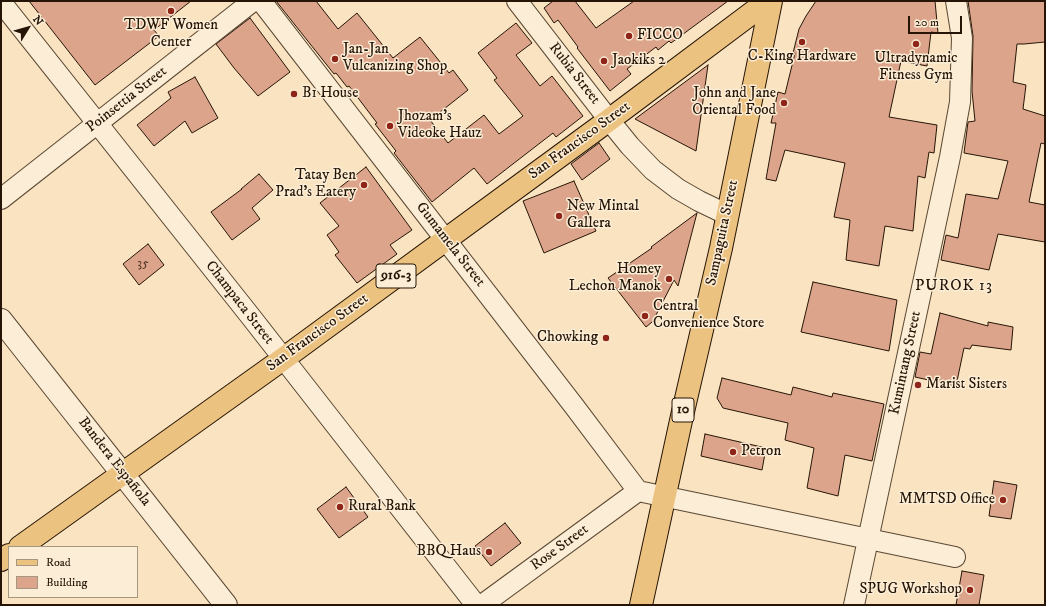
<!DOCTYPE html>
<html>
<head>
<meta charset="utf-8">
<style>
	body { margin:0 }
	#map { position:relative; width:1046px; height:606px; overflow:hidden; background:#f9e3c0; font-family:"IM FELL DW Pica",serif }
	canvas { display:block }
	.frame { position:absolute; inset:0; border:2px solid #261506; pointer-events:none }
	.legend { position:absolute; left:8px; top:546px; width:130px; height:52px; box-sizing:border-box; background:#fbedd6; border:1px solid #a69783; margin:0; padding:5px 7px; list-style:none; font-size:12px; color:#261506 }
	.legend li { display:flex; align-items:center; gap:8px; height:20px }
	.legend b { width:20px; border:1px solid #a69783 }
	.north { position:absolute; left:8px; top:8px; width:40px; height:40px; -webkit-text-stroke:3px #fbedd6; paint-order:stroke; rotate:53deg; font-size:11px; font-weight:700; line-height:16px; text-align:center; color:#261506 }
	.north::after { content:''; display:block; margin:auto; width:14px; height:18px; background:#261506; clip-path:polygon(50% 0,100% 100%,50% 72%,0 100%) }
	.scale { position:absolute; left:908px; top:16px; width:54px; height:18px; box-sizing:border-box; border:2px solid #261506; border-top:0; padding-left:5px; font-size:12px; line-height:14px; white-space:nowrap; color:#261506; -webkit-text-stroke:3px #fbedd6; paint-order:stroke }
</style>
</head>
<body>
<div id="map">
<canvas width="1046" height="606"></canvas>
<div class="frame"></div>
<ul class="legend">
<li><b style="height:5px;background:#ecc280"></b>Road</li>
<li><b style="height:11px;background:#dca48b"></b>Building</li>
</ul>
<div class="north">N</div>
<div class="scale">20 m</div>
</div>
<script>
const c = document.querySelector('canvas').getContext('2d');
c.lineJoin = 'round';
function fill(path, color) { c.fillStyle = color; c.fill(path, 'evenodd'); }
const shape = rows => new Path2D(rows.map(r => 'M' + r).join(''));
function trace(path, color, width, dash) { c.strokeStyle = color; c.lineWidth = width; c.lineCap = dash ? 'butt' : 'round'; c.setLineDash(dash || []); c.stroke(path); }
function drawText(font, color, halo, rows, align = 'center') {
  c.font = font + ' "IM FELL DW Pica",serif'; c.lineWidth = 3; c.setLineDash([]); c.textBaseline = 'middle'; c.strokeStyle = halo; c.fillStyle = color; for (const [text, x, y, turn = 0] of rows) {
    c.save(); c.translate(x, y); c.rotate((+turn || 0) * Math.PI / 180); c.textAlign = isNaN(turn) ? turn : align; if (halo) c.strokeText(text, 0, 0); c.fillText(text, 0, 0); c.restore();
  }
}
const building = shape([
	[29,1,191,1,154,30,159,36,95,85,29,1],
	[276,1,316,1,338,29,357,13,393,58,420,37,449,73,453,70,468,90,430,120,448,143,484,115,499,134,523,116,494,80,497,78,478,53,516,23,532,43,516,55,540,86,552,76,583,116,556,137,553,133,487,184,474,168,432,202,394,153,396,151,375,124,377,123,349,86,347,87,336,73,334,74,276,1],
	[553,1,575,1,596,28,634,1,728,1,671,43,669,41,658,50,656,47,627,69,631,74,610,91,577,48,578,47,558,20,554,23,544,8,553,1],
	[816,1,935,1,938,33,931,32,927,66,901,61,889,117,937,125,934,153,929,152,925,178,918,176,913,231,885,226,879,266,846,260,850,220,834,217,845,163,785,150,776,181,766,179,776,123,771,123,778,92,785,94,795,53,793,53,799,29,806,16,816,1],
	[968,1,1045,1,1045,42,1024,44,1017,44,1013,82,1026,85,1023,109,1045,116,1045,144,1041,143,1029,202,1045,205,1045,242,998,234,989,270,941,260,946,235,958,238,966,194,998,199,1008,161,964,153,968,122,975,121,972,91,973,36,968,1],
	[250,18,290,72,258,96,234,68,216,44,250,18],
	[708,65,696,151,635,119,708,65],
	[195,77,218,118,192,133,185,121,154,146,137,125,171,98,168,92,195,77],
	[599,143,610,159,582,180,571,164,599,143],
	[366,167,412,230,390,245,397,254,357,283,335,255,339,252,327,235,339,226,320,203,366,167],
	[259,174,273,190,252,208,260,219,232,240,211,212,242,189,241,189,259,174],
	[574,181,596,231,544,253,523,201,574,181],
	[697,213,678,286,674,280,656,315,658,317,646,327,608,278,652,248,651,247,697,213],
	[148,244,164,265,139,285,123,264,148,244],
	[813,282,897,300,889,351,801,332,813,282],
	[940,313,988,326,988,322,1013,327,1011,350,972,345,970,349,964,348,956,386,915,377,920,352,931,354,940,313],
	[722,378,791,395,793,387,832,397,833,393,884,404,872,461,845,455,838,496,807,488,814,448,785,440,788,423,723,408,717,398,722,378],
	[705,434,766,448,762,470,701,456,705,434],
	[994,481,1017,485,1011,519,989,516,994,481],
	[346,487,368,517,339,538,317,509,346,487],
	[505,523,521,543,491,566,475,546,505,523],
	[962,571,984,575,979,605,956,605,962,571]
]);
const minor = shape([
	[261,1,574,406,638,491],
	[517,1,609,120,630,146,653,170,678,189,699,201,728,215],
	[1,2,251,317,476,605],
	[1,199,253,1],
	[638,491,955,557],
	[482,605,638,491],
	[854,605,950,157,960,102,962,38,956,1]
]);
const tertiary = shape([
	[1,320,226,605]
]);
const primary = shape([
	[20,547,283,359,609,120,768,1],
	[1,560,9,555]
]);
const trunk = shape([
	[641,605,682,416,721,248,771,1]
]);
const markers = [
	[171,11,4,"#8f2418"],
	[629,36,4,"#8f2418"],
	[802,42,4,"#8f2418"],
	[916,44,4,"#8f2418"],
	[335,59,4,"#8f2418"],
	[604,61,4,"#8f2418"],
	[294,94,4,"#8f2418"],
	[784,103,4,"#8f2418"],
	[390,126,4,"#8f2418"],
	[364,185,4,"#8f2418"],
	[559,216,4,"#8f2418"],
	[669,279,4,"#8f2418"],
	[645,316,4,"#8f2418"],
	[606,338,4,"#8f2418"],
	[918,385,4,"#8f2418"],
	[733,452,4,"#8f2418"],
	[1003,500,4,"#8f2418"],
	[340,507,4,"#8f2418"],
	[489,552,4,"#8f2418"],
	[970,590,4,"#8f2418"]
];
const numberNames = [
	["35",143,264]
];
const shields = [
	[396,276,40],
	[683,410,22]
];
const shieldNames = [
	["916-3",396,276],
	["10",683,410]
];
const poiNames = [
	["TDWF Women",171,26,"center"],
	["Center",171,43,"center"],
	["FICCO",637,36],
	["Jan-Jan",343,50],
	["Vulcanizing Shop",343,67],
	["C-King Hardware",802,57,"center"],
	["Ultradynamic",916,59,"center"],
	["Fitness Gym",916,76,"center"],
	["Jaokiks 2",612,61],
	["B1 House",302,94],
	["John and Jane",776,94,"right"],
	["Oriental Food",776,111,"right"],
	["Jhozam's",398,117],
	["Videoke Hauz",398,134],
	["Tatay Ben",356,176,"right"],
	["Prad's Eatery",356,193,"right"],
	["New Mintal",567,207],
	["Gallera",567,224],
	["Homey",661,270,"right"],
	["Lechon Manok",661,287,"right"],
	["Central",653,307],
	["Convenience Store",653,324],
	["Chowking",598,338,"right"],
	["Marist Sisters",926,385],
	["Petron",741,452],
	["MMTSD Office",995,500,"right"],
	["Rural Bank",348,507],
	["BBQ Haus",481,552,"right"],
	["SPUG Workshop",962,590,"right"]
];
const streetNames = [
	["Rubia Street",574,74,52],
	["Poinsettia Street",127,100,-38],
	["San Francisco Street",580,141,-36],
	["Sampaguita Street",723,233,-78],
	["Gumamela Street",450,245,52],
	["Champaca Street",239,303,52],
	["San Francisco Street",318,333,-36],
	["Kumintang Street",906,363,-78],
	["Bandera Española",114,462,52],
	["Rose Street",560,548,-36]
];
const neighbourhoodNames = [
	["PUROK 13",954,287]
];
fill(building, '#dca48b');
trace(building, '#261506', 1);
trace(minor, '#5b4834', 22);
trace(tertiary, '#5b4834', 24);
trace(primary, '#261506', 24);
trace(trunk, '#261506', 24);
trace(minor, '#fbedd6', 20);
trace(tertiary, '#fbedd6', 22);
trace(primary, '#ecc280', 22);
trace(trunk, '#ecc280', 22);
for (const [x, y, r, color] of markers) { const dot = new Path2D(); dot.arc(x, y, r, 0, 2 * Math.PI); c.fillStyle = color; c.fill(dot); trace(dot, '#fbedd6', 1.5); }
drawText('13px', '#543927', null, numberNames);
for (const [x, y, w] of shields) { const box = new Path2D(); box.roundRect(x - w / 2, y - 12, w, 24, 3); c.fillStyle = '#fbedd6'; c.fill(box); trace(box, '#261506', 1); }
drawText('bold 14px', '#261506', null, shieldNames);
drawText('15px', '#261506', '#fbedd6', poiNames, 'left');
drawText('15px', '#261506', '#fbedd6', streetNames);
c.letterSpacing = '1px';
drawText('16px', '#261506', '#fbedd6', neighbourhoodNames);
c.letterSpacing = '0px';
</script>
</body>
</html>
